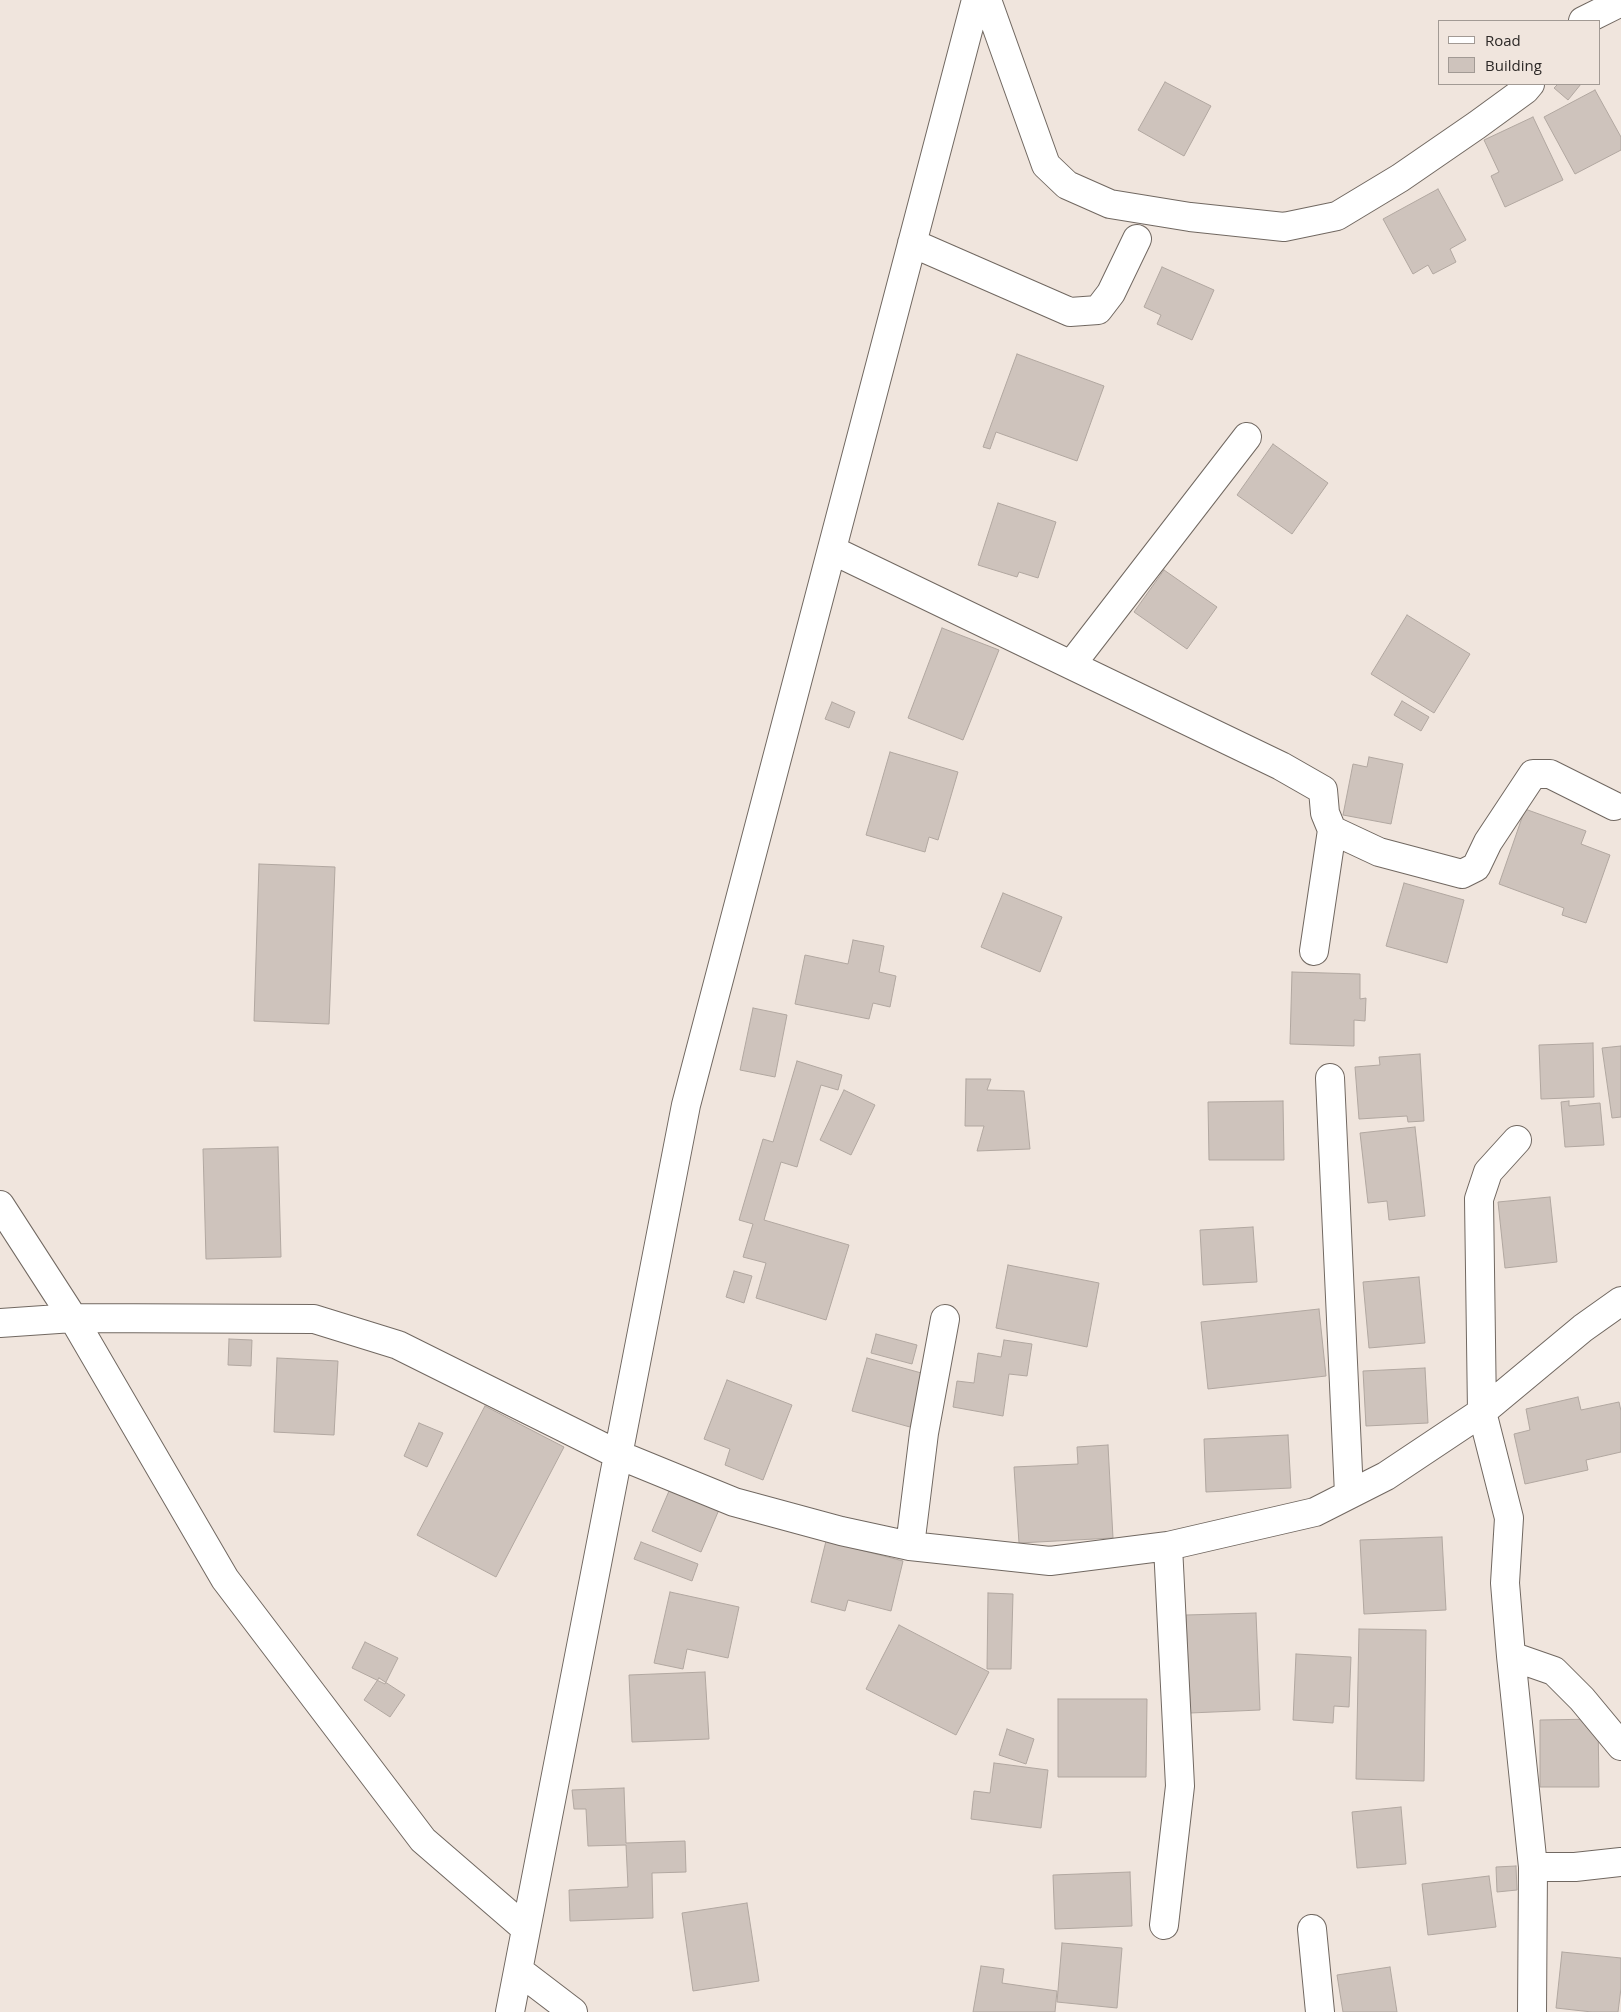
<!DOCTYPE html>
<html>
<head>
<meta charset="utf-8">
<style>
	body { margin:0 }
	#map { position:relative; width:1621px; height:2012px; overflow:hidden; background:#f0e5dd; font-family:"Open Sans",sans-serif }
	canvas { display:block }
	.legend { position:absolute; left:1438px; top:20px; width:162px; height:65px; box-sizing:border-box; background:#f0e5dd; border:1px solid #a29a94; margin:0; padding:6px 9px; list-style:none; font-size:15px; color:#2d2927 }
	.legend li { display:flex; align-items:center; gap:10px; height:25px }
	.legend b { width:25px; border:1px solid #a29a94 }
</style>
</head>
<body>
<div id="map">
<canvas width="1621" height="2012"></canvas>
<ul class="legend">
<li><b style="height:6px;background:#fff"></b>Road</li>
<li><b style="height:14px;background:#cec3bc"></b>Building</li>
</ul>
</div>
<script>
const c = document.querySelector('canvas').getContext('2d');
c.lineJoin = 'round';
function fill(path, color) { c.fillStyle = color; c.fill(path, 'evenodd'); }
const shape = rows => new Path2D(rows.map(r => 'M' + r).join(''));
function trace(path, color, width, dash) { c.strokeStyle = color; c.lineWidth = width; c.lineCap = dash ? 'butt' : 'round'; c.setLineDash(dash || []); c.stroke(path); }
const building = shape([
	[1165,82,1211,106,1184,156,1138,130,1165,82],
	[1558,84,1581,84,1568,100,1554,88,1558,84],
	[1595,90,1621,137,1621,150,1575,174,1544,117,1595,90],
	[1533,117,1563,180,1505,207,1491,176,1499,172,1484,140,1533,117],
	[1438,189,1466,240,1450,249,1456,262,1433,274,1428,265,1413,274,1383,219,1438,189],
	[1162,267,1214,290,1192,340,1157,324,1161,315,1144,307,1162,267],
	[1017,354,1104,386,1077,461,996,432,990,449,983,447,1017,354],
	[1273,444,1328,483,1292,534,1237,495,1273,444],
	[998,503,1056,522,1038,578,1019,572,1017,577,978,565,998,503],
	[1164,570,1217,607,1187,649,1134,612,1164,570],
	[1407,615,1470,654,1434,713,1371,674,1407,615],
	[942,628,999,650,963,740,908,718,942,628],
	[1402,701,1429,717,1421,731,1394,715,1402,701],
	[832,702,855,712,849,728,825,719,832,702],
	[890,752,958,772,938,840,929,837,925,852,866,835,890,752],
	[1369,757,1403,764,1391,824,1343,815,1353,764,1367,767,1369,757],
	[1525,809,1586,831,1581,844,1610,855,1586,923,1562,915,1564,908,1499,884,1525,809],
	[259,864,335,867,329,1024,254,1021,259,864],
	[1404,883,1464,900,1447,963,1386,946,1404,883],
	[1003,893,1062,917,1040,972,981,947,1003,893],
	[853,940,884,946,879,972,896,976,890,1007,873,1003,869,1019,795,1004,805,955,848,964,853,940],
	[1292,972,1360,974,1360,999,1366,998,1365,1021,1354,1020,1354,1046,1290,1044,1292,972],
	[753,1008,787,1015,775,1077,740,1070,753,1008],
	[1593,1043,1594,1097,1541,1099,1539,1045,1593,1043],
	[1621,1046,1621,1117,1612,1118,1602,1048,1621,1046],
	[1420,1054,1424,1121,1408,1122,1407,1116,1359,1119,1355,1067,1380,1065,1379,1057,1420,1054],
	[797,1061,842,1075,838,1090,821,1085,797,1167,781,1162,764,1220,849,1245,826,1320,756,1298,766,1263,743,1257,753,1224,739,1220,763,1139,773,1142,797,1061],
	[966,1079,991,1079,987,1090,1024,1091,1030,1149,977,1151,984,1126,965,1126,966,1079],
	[844,1090,875,1105,851,1155,820,1140,844,1090],
	[1283,1101,1284,1160,1209,1160,1208,1102,1283,1101],
	[1569,1101,1569,1106,1600,1103,1604,1145,1565,1147,1561,1102,1569,1101],
	[1415,1127,1425,1216,1389,1220,1387,1201,1368,1203,1360,1133,1415,1127],
	[278,1147,281,1257,206,1259,203,1149,278,1147],
	[1550,1197,1557,1262,1505,1268,1498,1202,1550,1197],
	[1253,1227,1257,1282,1203,1285,1200,1230,1253,1227],
	[1008,1265,1099,1283,1087,1347,996,1328,1008,1265],
	[734,1271,752,1276,744,1303,726,1297,734,1271],
	[1419,1277,1425,1343,1369,1348,1363,1282,1419,1277],
	[1319,1309,1326,1376,1208,1389,1201,1322,1319,1309],
	[876,1334,917,1345,912,1364,871,1353,876,1334],
	[229,1339,252,1340,251,1366,228,1365,229,1339],
	[1004,1340,1032,1344,1027,1376,1009,1374,1003,1416,953,1407,957,1381,974,1383,978,1353,1001,1357,1004,1340],
	[277,1358,338,1361,334,1435,274,1432,277,1358],
	[867,1358,925,1374,910,1427,852,1411,867,1358],
	[1425,1368,1428,1423,1366,1426,1363,1371,1425,1368],
	[727,1380,792,1405,763,1480,725,1465,730,1449,704,1439,727,1380],
	[1578,1397,1581,1410,1619,1402,1621,1411,1621,1452,1586,1460,1588,1470,1525,1484,1514,1434,1530,1430,1526,1409,1578,1397],
	[485,1406,564,1447,496,1577,417,1535,485,1406],
	[419,1423,443,1433,427,1467,404,1456,419,1423],
	[1288,1435,1291,1488,1206,1492,1204,1439,1288,1435],
	[1108,1445,1113,1538,1019,1543,1014,1467,1078,1464,1077,1447,1108,1445],
	[672,1484,721,1505,701,1552,652,1531,672,1484],
	[1442,1537,1446,1610,1364,1614,1360,1540,1442,1537],
	[826,1541,903,1561,891,1611,848,1600,845,1611,811,1602,826,1541],
	[641,1542,698,1564,692,1581,634,1559,641,1542],
	[670,1592,739,1607,728,1658,687,1649,683,1669,654,1663,670,1592],
	[988,1593,1013,1594,1011,1669,987,1669,988,1593],
	[1256,1613,1260,1710,1190,1713,1186,1615,1256,1613],
	[899,1625,989,1672,956,1735,866,1689,899,1625],
	[1359,1629,1426,1630,1424,1781,1356,1779,1359,1629],
	[365,1642,398,1658,385,1684,352,1668,365,1642],
	[1296,1654,1351,1657,1349,1707,1334,1706,1333,1723,1293,1720,1296,1654],
	[705,1672,709,1739,632,1742,629,1675,705,1672],
	[379,1678,405,1695,390,1717,364,1700,379,1678],
	[1058,1699,1147,1699,1146,1777,1058,1777,1058,1699],
	[1598,1719,1599,1787,1540,1787,1540,1720,1598,1719],
	[1007,1729,1034,1739,1026,1764,999,1755,1007,1729],
	[994,1763,1048,1770,1041,1828,971,1819,974,1791,990,1793,994,1763],
	[624,1788,626,1843,685,1841,686,1872,652,1873,653,1918,570,1921,569,1890,628,1887,626,1845,588,1846,586,1809,574,1809,572,1790,624,1788],
	[1401,1807,1406,1864,1357,1868,1352,1812,1401,1807],
	[1516,1866,1517,1890,1497,1892,1496,1867,1516,1866],
	[1130,1872,1132,1926,1055,1929,1053,1875,1130,1872],
	[1489,1876,1496,1927,1428,1935,1422,1884,1489,1876],
	[747,1903,759,1981,693,1991,682,1913,747,1903],
	[1062,1943,1122,1948,1117,2008,1057,2002,1062,1943],
	[1562,1952,1621,1958,1621,1988,1618,2012,1592,2012,1556,2008,1562,1952],
	[981,1966,1004,1969,1002,1983,1057,1991,1055,2012,973,2012,981,1966],
	[1390,1967,1397,2012,1343,2012,1337,1975,1390,1967]
]);
const minor = shape([
	[987,0,1046,165,1067,185,1110,204,1190,217,1284,227,1337,216,1400,178,1477,125,1525,90,1530,84],
	[1583,21,1621,2],
	[912,243,1070,312,1098,310,1111,293,1137,239],
	[832,550,1281,766,1323,790,1325,813,1332,830,1379,852,1462,874,1476,867,1488,842,1533,774,1550,774,1614,806],
	[1071,665,1247,437],
	[1314,951,1332,830],
	[1330,1078,1349,1494],
	[1517,1140,1488,1172,1479,1199,1482,1412,1509,1518,1505,1583,1511,1656,1533,1867,1532,2012],
	[0,1205,73,1318,225,1579,423,1840,526,1929],
	[0,1323,73,1318,314,1319,398,1345,619,1455,734,1502,841,1531,910,1546,1050,1561,1168,1546,1315,1512,1386,1476,1482,1412,1583,1328,1621,1301],
	[910,1546,924,1433,945,1319],
	[1511,1656,1554,1671,1582,1699,1621,1746],
	[1533,1867,1575,1867,1621,1862],
	[1164,1925,1180,1786,1168,1546],
	[1312,1929,1320,2012],
	[518,1970,573,2012],
	[510,2012,686,1105,976,0]
]);
fill(building, '#cec3bc');
trace(building, '#b1a7a0', 1);
trace(minor, '#716861', 30);
trace(minor, '#fff', 28);
</script>
</body>
</html>
